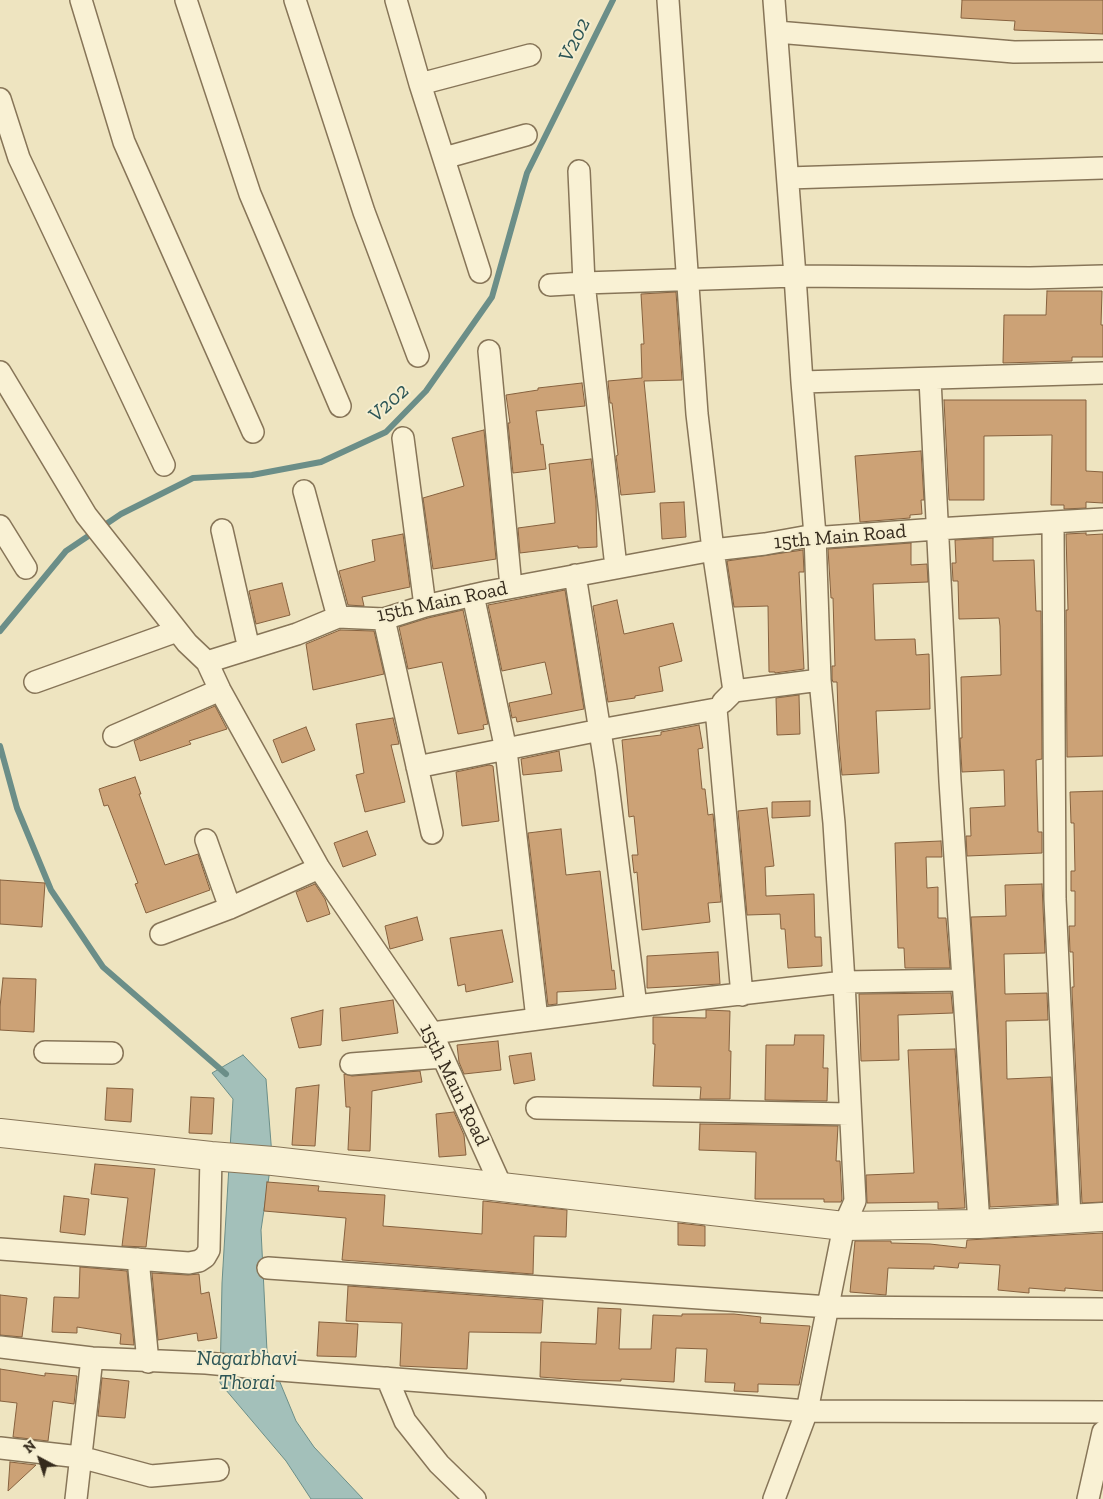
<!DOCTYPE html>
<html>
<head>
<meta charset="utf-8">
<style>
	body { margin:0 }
	#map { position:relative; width:1103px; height:1499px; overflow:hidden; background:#eee4c0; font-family:"Zilla Slab",serif }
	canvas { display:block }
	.north { position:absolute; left:15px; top:1434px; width:50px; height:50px; -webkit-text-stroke:4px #f5eed0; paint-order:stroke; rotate:320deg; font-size:14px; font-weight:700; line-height:20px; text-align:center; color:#362b1d }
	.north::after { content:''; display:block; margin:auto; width:18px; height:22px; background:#362b1d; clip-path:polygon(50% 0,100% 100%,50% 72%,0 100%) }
</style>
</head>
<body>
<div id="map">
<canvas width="1103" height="1499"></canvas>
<div class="north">N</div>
</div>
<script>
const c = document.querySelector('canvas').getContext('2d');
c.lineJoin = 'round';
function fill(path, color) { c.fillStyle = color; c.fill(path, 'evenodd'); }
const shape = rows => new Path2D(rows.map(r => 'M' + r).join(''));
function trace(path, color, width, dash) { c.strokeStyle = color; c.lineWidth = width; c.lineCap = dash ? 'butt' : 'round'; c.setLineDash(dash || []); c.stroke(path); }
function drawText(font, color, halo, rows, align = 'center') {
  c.font = font + ' "Zilla Slab",serif'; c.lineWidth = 4; c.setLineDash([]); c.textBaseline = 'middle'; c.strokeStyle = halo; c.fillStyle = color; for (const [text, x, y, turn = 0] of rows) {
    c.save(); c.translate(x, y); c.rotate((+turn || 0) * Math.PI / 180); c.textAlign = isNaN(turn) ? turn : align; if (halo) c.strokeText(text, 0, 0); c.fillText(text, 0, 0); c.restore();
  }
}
const water = shape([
	[243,1055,266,1079,272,1156,261,1230,267,1351,296,1421,314,1447,363,1499,311,1499,286,1461,220,1383,222,1283,233,1099,212,1073,243,1055]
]);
const stream = shape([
	[0,631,66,551,121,514,193,478,252,475,321,462,386,432,426,391,492,297,527,173,613,0],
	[0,746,17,808,51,890,103,967,226,1074]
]);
const building = shape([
	[962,0,1103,0,1103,34,1014,30,1015,21,961,18,962,0],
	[1047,291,1102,291,1101,325,1103,325,1103,357,1072,357,1072,361,1003,363,1004,315,1046,315,1047,291],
	[676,292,682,380,644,381,655,492,621,495,616,456,618,455,612,403,610,403,608,381,642,378,641,344,644,344,641,294,676,292],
	[582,383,585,406,536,411,541,445,543,444,546,469,513,473,508,423,510,423,506,395,538,390,538,388,582,383],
	[944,400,1086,400,1086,471,1103,472,1103,503,1086,502,1086,508,1064,509,1064,505,1051,505,1052,435,984,436,984,500,949,500,944,400],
	[484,430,496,559,433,569,423,498,464,486,452,438,484,430],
	[921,451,924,500,921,500,922,514,910,515,910,518,860,522,855,456,921,451],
	[591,459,596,501,597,547,578,548,578,546,520,553,518,528,555,523,549,464,591,459],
	[684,502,686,537,662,539,660,503,684,502],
	[1086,533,1086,535,1103,534,1103,756,1067,757,1066,610,1068,610,1066,534,1086,533],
	[403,534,410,587,362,597,364,606,348,605,339,571,375,561,372,540,403,534],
	[993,538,993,561,1034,560,1036,611,1041,611,1042,759,1036,760,1038,832,1042,832,1042,853,967,856,966,836,971,836,970,808,1005,806,1004,770,962,772,960,738,962,738,961,677,1001,675,1000,626,999,618,959,619,958,581,953,581,952,563,956,563,955,540,993,538],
	[911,543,911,565,927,564,928,582,873,584,875,640,915,639,916,655,929,654,930,709,876,711,879,773,842,775,839,742,837,682,833,682,832,679,832,666,835,666,834,633,833,598,831,598,828,549,911,543],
	[803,550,804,572,799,572,804,669,775,673,775,672,769,672,768,606,734,607,727,561,803,550],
	[282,583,290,615,256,624,249,591,282,583],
	[565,590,584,709,517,722,516,717,512,718,509,703,552,694,545,662,502,671,488,605,565,590],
	[617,600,624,634,673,623,682,661,659,667,663,691,635,696,635,698,608,702,593,606,617,600],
	[463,610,488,724,483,725,484,729,458,734,442,662,408,669,399,627,428,618,463,610],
	[340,630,374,631,384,674,313,690,306,644,340,630],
	[799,695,800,734,777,735,776,698,799,695],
	[215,706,227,729,189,741,191,744,140,761,134,741,215,706],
	[393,718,399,744,391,745,405,802,365,812,356,775,364,773,356,724,393,718],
	[699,725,703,748,698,749,702,789,705,789,708,815,713,814,721,902,708,903,710,922,642,930,637,872,634,873,632,855,638,855,634,816,629,817,622,740,661,735,661,732,699,725],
	[306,727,315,750,282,763,273,740,306,727],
	[559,751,562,771,523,775,521,759,559,751],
	[489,765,493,766,499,821,462,826,456,772,489,765],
	[135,777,141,794,139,794,165,865,198,854,210,890,146,913,135,884,138,883,108,805,104,806,99,789,135,777],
	[1103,791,1103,1202,1082,1203,1072,992,1072,987,1074,987,1073,952,1070,952,1069,926,1075,926,1075,891,1071,891,1071,871,1075,871,1074,823,1071,823,1070,792,1103,791],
	[810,801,810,816,772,818,772,802,810,801],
	[767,808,774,866,765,867,766,896,814,894,815,937,821,937,822,966,788,968,785,929,781,929,780,914,747,915,738,811,767,808],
	[561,829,566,875,600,871,612,971,614,970,616,989,557,992,557,1004,548,1005,528,833,561,829],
	[367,831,376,855,343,867,334,843,367,831],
	[941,841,942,857,926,857,927,888,938,887,938,918,946,918,950,968,905,968,904,948,898,948,895,843,941,841],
	[0,880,45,883,42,927,0,924,0,880],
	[315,884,325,899,330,914,307,922,296,892,315,884],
	[1042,884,1045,953,1004,954,1005,994,1047,993,1048,1020,1006,1021,1007,1079,1051,1077,1057,1204,990,1207,971,917,1006,916,1005,885,1042,884],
	[417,917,423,940,390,949,385,926,417,917],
	[502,930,513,982,466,992,465,984,458,986,450,938,502,930],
	[718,952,720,984,647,988,647,956,718,952],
	[3,978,36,979,34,1032,0,1030,0,1007,3,978],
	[951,993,953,1013,898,1015,899,1060,861,1061,859,994,951,993],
	[393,1000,398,1033,342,1041,340,1008,393,1000],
	[323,1010,321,1045,299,1048,291,1018,323,1010],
	[706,1010,730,1011,729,1051,731,1051,730,1099,700,1099,701,1087,653,1086,655,1044,653,1044,653,1017,706,1018,706,1010],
	[795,1035,824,1035,823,1068,828,1068,827,1101,765,1100,766,1045,794,1045,795,1035],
	[498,1041,501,1070,464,1074,459,1062,457,1045,498,1041],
	[955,1049,965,1208,938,1209,938,1202,867,1203,866,1175,914,1173,908,1050,955,1049],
	[531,1053,535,1080,514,1084,509,1056,531,1053],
	[420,1071,422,1082,372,1091,370,1151,348,1150,350,1107,346,1107,344,1074,352,1076,420,1071],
	[319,1085,315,1146,292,1145,296,1088,319,1085],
	[107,1088,133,1089,131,1122,105,1120,107,1088],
	[191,1097,214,1098,212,1134,189,1133,191,1097],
	[454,1112,464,1135,466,1155,439,1157,436,1114,454,1112],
	[700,1124,838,1126,836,1161,840,1161,842,1199,841,1202,824,1202,824,1199,755,1199,756,1152,699,1150,700,1124],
	[95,1164,155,1169,146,1247,122,1246,128,1198,91,1194,95,1164],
	[267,1182,319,1186,318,1191,385,1195,383,1226,422,1229,482,1234,483,1201,567,1210,566,1237,534,1236,533,1274,342,1260,346,1218,264,1211,267,1182],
	[64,1196,89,1199,85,1235,60,1232,64,1196],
	[678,1223,705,1226,705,1246,678,1245,678,1223],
	[1103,1233,1103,1291,1065,1288,1065,1291,1029,1288,1029,1293,998,1290,1000,1265,959,1263,958,1268,934,1266,934,1269,888,1268,886,1295,850,1292,855,1241,891,1241,891,1243,930,1244,966,1248,967,1240,1103,1233],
	[80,1267,127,1271,134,1345,120,1344,121,1334,77,1327,77,1333,52,1332,54,1297,79,1298,80,1267],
	[152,1273,188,1275,199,1274,201,1294,209,1292,217,1338,198,1341,197,1333,158,1340,152,1273],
	[348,1286,543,1300,541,1333,469,1332,467,1369,400,1366,402,1323,346,1321,348,1286],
	[0,1295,27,1298,22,1337,0,1335,0,1295],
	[598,1308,621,1309,619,1349,651,1349,653,1315,682,1316,682,1314,734,1314,761,1317,760,1323,810,1326,799,1385,758,1384,758,1392,734,1391,735,1383,705,1382,707,1349,676,1348,674,1382,621,1379,621,1381,582,1380,540,1377,541,1342,596,1344,598,1308],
	[319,1322,358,1324,356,1357,317,1356,319,1322],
	[0,1369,45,1376,45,1373,77,1376,74,1404,53,1401,48,1441,13,1437,17,1403,0,1401,0,1369],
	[102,1378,129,1381,125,1418,98,1416,102,1378],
	[10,1462,36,1465,8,1491,10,1462]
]);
const minor = shape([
	[81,0,124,142,253,432],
	[186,0,250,194,340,406],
	[295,0,364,212,418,356],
	[396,0,420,84,480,272],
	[668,0,697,414,713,550,734,691],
	[774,0,795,276,802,382,815,535,820,680,834,823,844,982,855,1201,844,1226,807,1411,774,1499],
	[777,32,1014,52,1103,51],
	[420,84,530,55],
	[0,99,19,158,164,465],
	[444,158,526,135],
	[788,178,1103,168],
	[550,285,584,283,579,171],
	[489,351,511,587],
	[0,372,86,515,187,643,207,662],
	[930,379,950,781,979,1224],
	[802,382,1103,373],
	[403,438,425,606],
	[304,491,338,617],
	[1053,522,1055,899,1070,1218],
	[0,526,26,568],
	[222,530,249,649],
	[616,567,584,283,795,276,1030,278,1103,276],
	[575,575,606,769,636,1006],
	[473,595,506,750,537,1019],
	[384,619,432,833],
	[35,682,177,631],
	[723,702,734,691,820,680],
	[114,736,220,690],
	[417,767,600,730,716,709,742,995],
	[206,840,230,908],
	[161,934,230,908,319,868],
	[432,1033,636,1006,844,982,962,980],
	[45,1052,112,1053],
	[351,1064,443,1057],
	[537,1108,849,1114],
	[502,1188,432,1033,319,868,220,690,207,662,297,634,338,617,384,619,425,606,487,592,713,550,765,544,815,535,826,537,937,529,1103,519],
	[0,1249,189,1263,199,1261,205,1257,209,1250,211,1156],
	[138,1259,148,1362],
	[268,1268,829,1307,1103,1309],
	[0,1347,92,1358,206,1363,280,1370,807,1411,1103,1412],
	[387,1378,405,1421,439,1464,475,1499],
	[0,1448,80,1457,151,1476,218,1470],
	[76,1499,92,1358],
	[1088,1499,1103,1432]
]);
const tertiary = shape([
	[0,1133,211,1156,273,1161,844,1226,979,1224,1103,1217]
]);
const streetNames = [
	["15th Main Road",840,537,-5],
	["15th Main Road",442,602,-12],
	["15th Main Road",454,1085,64]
];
const waterNames = [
	["V202",575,40,-64],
	["V202",389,403,-42],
	["Nagarbhavi",247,1359],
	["Thorai",247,1383]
];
fill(water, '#a3c0ba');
trace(water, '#6b8e88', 1);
trace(stream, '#6b8e88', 6);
fill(building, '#cca276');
trace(building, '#86613e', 1);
trace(minor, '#877558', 24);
trace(tertiary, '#877558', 30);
trace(minor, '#f9f1d4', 21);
trace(tertiary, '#f9f1d4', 28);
drawText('20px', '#362b1d', '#f5eed0', streetNames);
drawText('italic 21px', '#2c5556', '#f5eed0', waterNames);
</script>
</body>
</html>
